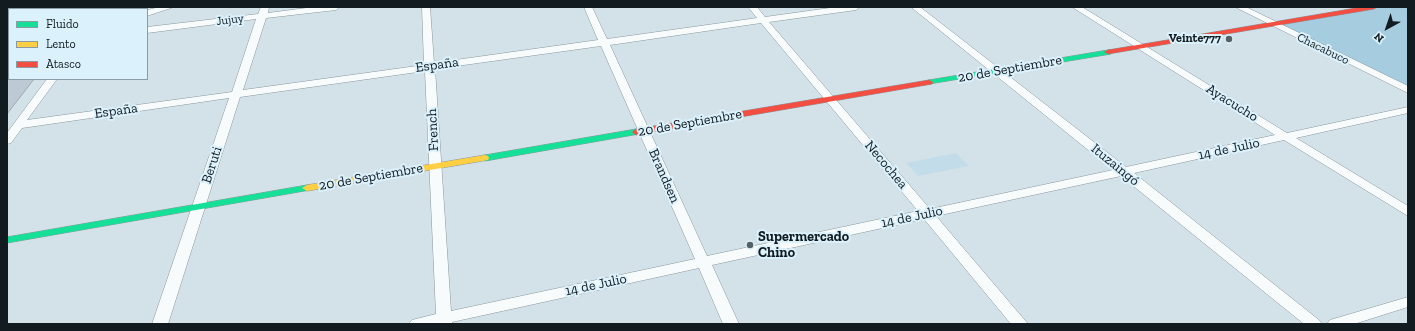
<!DOCTYPE html>
<html>
<head>
<meta charset="utf-8">
<style>
	body { margin:0 }
	#map { position:relative; width:1415px; height:331px; overflow:hidden; background:#d3e2e9; font-family:"Zilla Slab",serif }
	canvas { display:block }
	.frame { position:absolute; inset:0; border:8px solid #111b20; pointer-events:none }
	.legend { position:absolute; left:8px; top:8px; width:140px; height:72px; box-sizing:border-box; background:#dbf1fc; border:1px solid #8a9ba4; margin:0; padding:5px 7px; list-style:none; font-size:12px; color:#111b20 }
	.legend li { display:flex; align-items:center; gap:8px; height:20px }
	.legend b { width:20px; border:1px solid #8a9ba4 }
	.north { position:absolute; left:1367px; top:8px; width:40px; height:40px; -webkit-text-stroke:3px #dbf1fc; paint-order:stroke; rotate:220deg; font-size:11px; font-weight:700; line-height:16px; text-align:center; color:#111b20 }
	.north::after { content:''; display:block; margin:auto; width:14px; height:18px; background:#111b20; clip-path:polygon(50% 0,100% 100%,50% 72%,0 100%) }
</style>
</head>
<body>
<div id="map">
<canvas width="1415" height="331"></canvas>
<div class="frame"></div>
<ul class="legend">
<li><b style="height:5px;background:#16e098"></b>Fluido</li>
<li><b style="height:5px;background:#ffcf43"></b>Lento</li>
<li><b style="height:5px;background:#f24e42"></b>Atasco</li>
</ul>
<div class="north">N</div>
</div>
<script>
const c = document.querySelector('canvas').getContext('2d');
c.lineJoin = 'round';
function fill(path, color) { c.fillStyle = color; c.fill(path, 'evenodd'); }
const shape = rows => new Path2D(rows.map(r => 'M' + r).join(''));
function trace(path, color, width, dash) { c.strokeStyle = color; c.lineWidth = width; c.lineCap = dash ? 'butt' : 'round'; c.setLineDash(dash || []); c.stroke(path); }
function drawText(font, color, halo, rows, align = 'center') {
  c.font = font + ' "Zilla Slab",serif'; c.lineWidth = 4; c.setLineDash([]); c.textBaseline = 'middle'; c.strokeStyle = halo; c.fillStyle = color; for (const [text, x, y, turn = 0] of rows) {
    c.save(); c.translate(x, y); c.rotate((+turn || 0) * Math.PI / 180); c.textAlign = isNaN(turn) ? turn : align; if (halo) c.strokeText(text, 0, 0); c.fillText(text, 0, 0); c.restore();
  }
}
const built = shape([
	[956,153,969,166,918,176,906,163]
]);
const green = shape([
	[1374,7,1408,7,1408,91,1272,24]
]);
const building = shape([
	[7,79,34,79,7,114,7,79]
]);
const street = shape([
	[49,7,63,7,61,9,47,9,49,7],
	[160,7,174,7,147,16,147,10,160,7],
	[261,7,269,7,268,13,314,7,340,7,336,10,266,18,243,90,424,65,422,7,430,7,434,63,598,40,584,7,592,7,607,39,757,18,748,7,757,7,765,17,837,7,860,7,856,10,769,22,930,209,1113,170,911,7,920,7,1126,167,1275,135,1072,7,1082,7,1287,133,1408,107,1408,113,1296,138,1408,206,1408,216,1284,140,1134,173,1319,320,1322,324,1304,324,1121,176,936,216,1028,324,1011,324,924,219,712,265,739,324,723,324,699,268,452,322,452,324,409,324,412,320,436,314,425,71,240,97,168,324,152,324,229,98,22,128,11,143,7,144,7,133,47,79,57,79,27,120,232,92,256,19,147,33,147,27,258,14,261,7],
	[761,23,918,211,707,256,610,45,761,23],
	[601,46,695,259,451,311,435,69,601,46],
	[1235,7,1246,7,1408,86,1408,93,1235,7],
	[7,17,9,17,9,23,7,23,7,17],
	[1408,297,1408,307,1354,324,1327,324,1330,320,1408,297]
]);
const fast = shape([
	[133,7,144,7,141,9,130,9,133,7],
	[7,25,9,25,9,29,7,29,7,25],
	[1108,50,1111,50,1111,54,929,84,925,82,929,80,1108,50],
	[636,129,639,130,640,132,639,134,485,161,481,158,485,155,636,129],
	[307,185,310,186,312,188,310,190,7,243,7,237,307,185]
]);
const slow = shape([
	[121,7,118,9,107,9,110,7,121,7],
	[7,36,9,36,9,41,7,41,7,36],
	[485,155,488,156,489,158,488,160,307,191,302,188,307,185,485,155]
]);
const jam = shape([
	[92,7,89,9,78,9,81,7,92,7],
	[1362,7,1377,7,1374,9,1108,54,1104,52,1108,50,1362,7],
	[929,80,933,82,932,84,636,135,632,132,636,129,929,80]
]);
const markers = [
	[1229,39,4,"#556166"],
	[750,245,4,"#556166"]
];
const farStreetnames = [
	["Jujuy",230,20,-7],
	["Chacabuco",1323,49,26]
];
const farPoinames = [
	["Veinte777",1221,39]
];
const streetNames = [
	["España",437,65,-8],
	["20 de Septiembre",1010,69,-10],
	["Ayacucho",1232,103,32],
	["España",116,111,-8],
	["20 de Septiembre",690,123,-10],
	["French",433,130,-93],
	["14 de Julio",1229,149,-12],
	["Beruti",212,165,-72],
	["Necochea",886,165,50],
	["Ituzaingó",1115,165,39],
	["Brandsen",664,176,66],
	["20 de Septiembre",371,177,-10],
	["14 de Julio",912,217,-12],
	["14 de Julio",596,285,-12]
];
const poiNames = [
	["Supermercado",758,237],
	["Chino",758,253]
];
fill(built, '#c2dce9');
fill(green, '#a6cddf');
fill(building, '#bdcad6');
trace(building, '#9ea8ae', 1);
trace(street, '#8a969b', 1);
trace(fast, '#8a969b', 1);
trace(slow, '#8a969b', 1);
trace(jam, '#8a969b', 1);
fill(street, '#f8fbfc');
fill(fast, '#16e098');
fill(slow, '#ffcf43');
fill(jam, '#f24e42');
for (const [x, y, r, color] of markers) { const dot = new Path2D(); dot.arc(x, y, r, 0, 2 * Math.PI); c.fillStyle = color; c.fill(dot); trace(dot, '#dbf1fc', 1.5); }
drawText('12px', '#111b20', '#dbf1fc', farStreetnames);
drawText('bold 12px', '#111b20', '#dbf1fc', farPoinames, 'right');
drawText('14px', '#111b20', '#dbf1fc', streetNames);
drawText('bold 14px', '#111b20', '#dbf1fc', poiNames, 'left');
</script>
</body>
</html>
